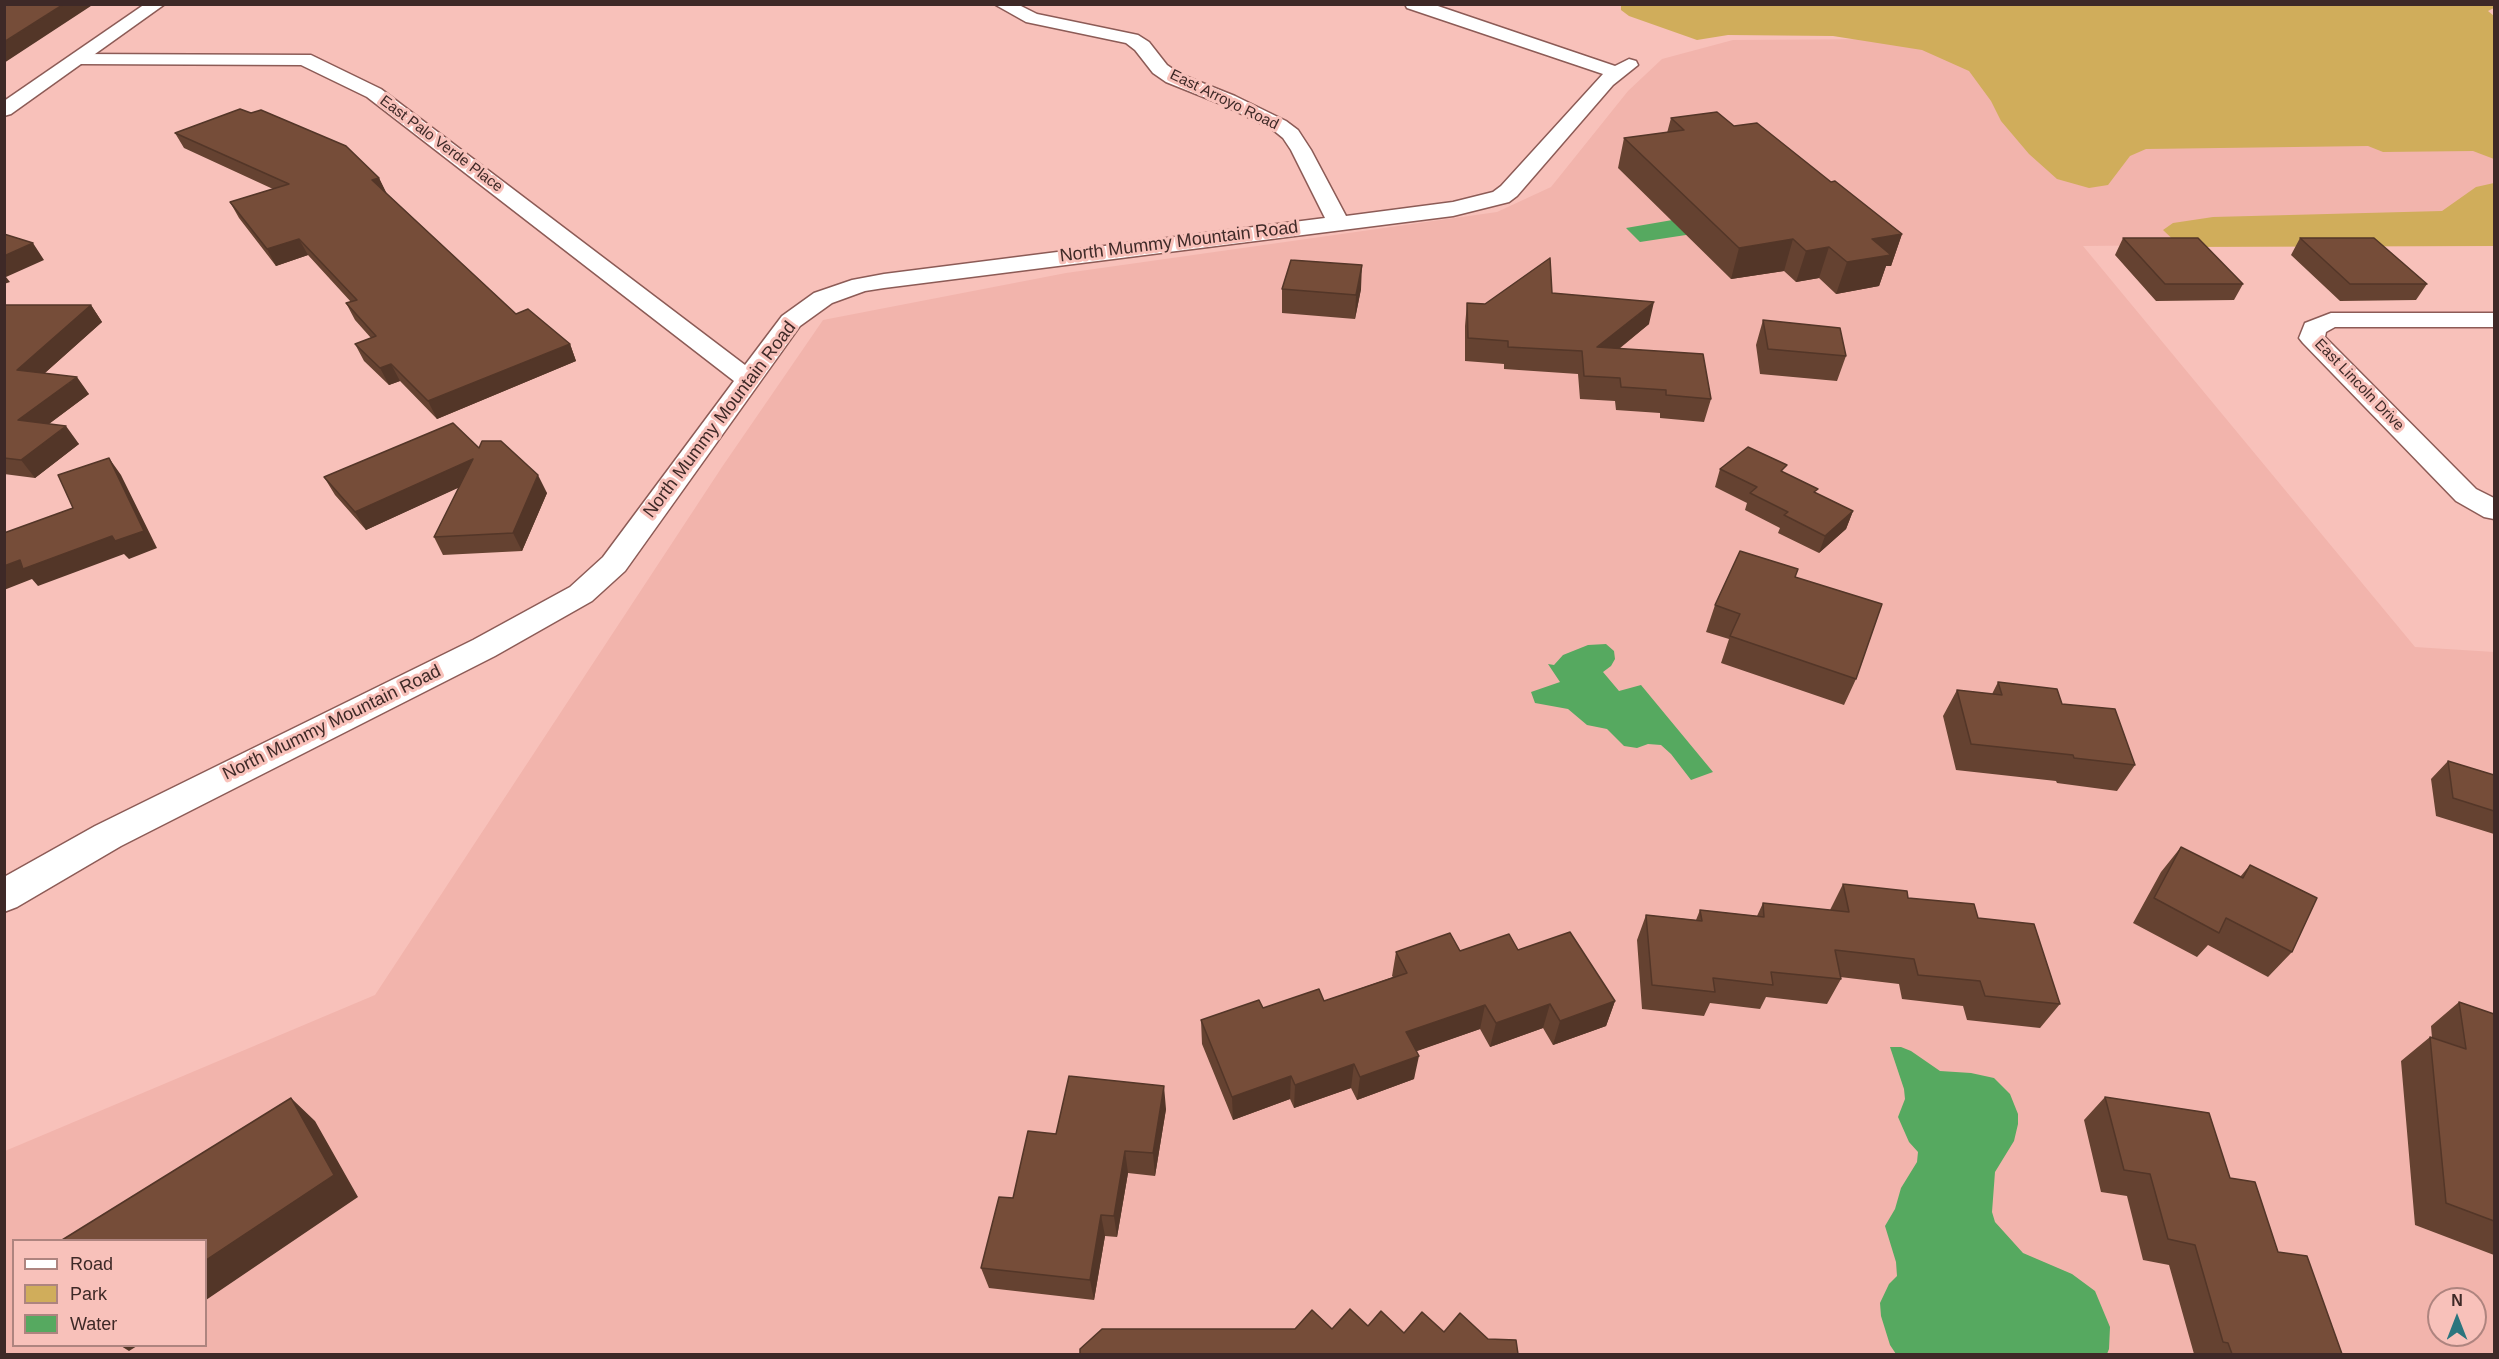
<!DOCTYPE html>
<html>
<head>
<meta charset="utf-8">
<style>
	body { margin:0 }
	#map { position:relative; width:2499px; height:1359px; overflow:hidden; background:#f8c1ba; font-family:Arial,sans-serif }
	canvas { display:block }
	.frame { position:absolute; inset:0; border:6px solid #3e2927; pointer-events:none }
	.legend { position:absolute; left:12px; top:1239px; width:195px; height:108px; box-sizing:border-box; background:#f8c1ba; border:2px solid #ae847f; margin:0; padding:8px 10px; list-style:none; font-size:18px; color:#3e2927 }
	.legend li { display:flex; align-items:center; gap:12px; height:30px }
	.legend b { width:30px; border:2px solid #ae847f }
	.north { position:absolute; left:2427px; top:1287px; width:60px; height:60px; box-sizing:border-box; background:#f8c1ba; border:2px solid #ae847f; border-radius:50%; rotate:0deg; font-size:16px; font-weight:700; line-height:24px; text-align:center; color:#3e2927 }
	.north::after { content:''; display:block; margin:auto; width:21px; height:27px; background:#2c757e; clip-path:polygon(50% 0,100% 100%,50% 72%,0 100%) }
</style>
</head>
<body>
<div id="map">
<canvas width="2499" height="1359"></canvas>
<div class="frame"></div>
<ul class="legend">
<li><b style="height:8px;background:#fff"></b>Road</li>
<li><b style="height:16px;background:#d0ad5b"></b>Park</li>
<li><b style="height:16px;background:#56a960"></b>Water</li>
</ul>
<div class="north">N</div>
</div>
<script>
const c = document.querySelector('canvas').getContext('2d');
c.lineJoin = 'round';
function fill(path, color) { c.fillStyle = color; c.fill(path, 'evenodd'); }
const shape = rows => new Path2D(rows.map(r => 'M' + r).join(''));
function trace(path, color, width, dash) { c.strokeStyle = color; c.lineWidth = width; c.lineCap = dash ? 'butt' : 'round'; c.setLineDash(dash || []); c.stroke(path); }
function drawText(font, color, halo, rows, align = 'center') {
  c.font = font + ' Arial,sans-serif'; c.lineWidth = 6; c.setLineDash([]); c.textBaseline = 'middle'; c.strokeStyle = halo; c.fillStyle = color; for (const [text, x, y, turn = 0] of rows) {
    c.save(); c.translate(x, y); c.rotate((+turn || 0) * Math.PI / 180); c.textAlign = isNaN(turn) ? turn : align; if (halo) c.strokeText(text, 0, 0); c.fillText(text, 0, 0); c.restore();
  }
}
const built = shape([
	[2494,35,2494,242,2083,246,2415,647,2494,652,2494,1354,5,1354,5,1151,375,995,722,467,823,320,1066,273,1497,212,1551,187,1628,91,1662,59,1733,40],
	[14,1240,206,1240,206,1346,14,1346],
	[2439,1299,2475,1299,2475,1335,2439,1335]
]);
const green = shape([
	[1621,4,2494,5,2494,8,2488,11,2494,16,2494,159,2473,151,2383,152,2368,146,2146,149,2130,156,2108,185,2089,188,2057,179,2029,154,2001,121,1991,101,1969,71,1922,50,1833,36,1728,35,1697,40,1629,16,1621,10],
	[2494,183,2494,246,2181,247,2163,230,2173,223,2213,217,2442,211,2476,187]
]);
const water = shape([
	[1684,218,1699,233,1640,242,1626,228],
	[1606,644,1614,651,1615,659,1611,666,1603,672,1619,691,1641,685,1713,772,1691,780,1671,754,1661,745,1648,744,1637,748,1624,746,1607,729,1587,725,1568,709,1535,703,1531,692,1560,682,1548,664,1554,665,1563,655,1588,645],
	[1890,1047,1901,1047,1911,1051,1940,1071,1971,1073,1994,1078,2010,1094,2018,1114,2018,1124,2014,1141,1995,1172,1992,1212,1995,1222,2023,1253,2072,1274,2095,1291,2110,1327,2109,1349,2107,1354,1896,1354,1890,1345,1881,1316,1880,1303,1889,1284,1897,1276,1896,1262,1885,1226,1895,1209,1901,1188,1917,1162,1918,1152,1909,1142,1898,1117,1905,1099,1904,1089]
]);
const minor = shape([
	[994,4,1017,4,1037,14,1138,35,1149,42,1167,65,1180,74,1235,96,1286,121,1298,130,1311,150,1346,216,1453,202,1493,192,1501,186,1603,74,1407,8,1405,4,1432,4,1615,66,1629,59,1636,61,1638,65,1613,85,1517,196,1509,202,1453,216,884,288,865,291,832,303,800,326,625,571,592,601,495,656,121,846,17,907,4,912,4,877,95,826,473,640,570,587,603,557,734,381,367,97,301,65,80,64,73,62,71,58,73,54,311,55,381,89,745,365,782,316,814,293,852,280,884,274,1325,218,1291,150,1283,138,1272,129,1221,104,1166,82,1153,73,1135,50,1126,43,1026,22,994,4],
	[2331,313,2494,313,2494,327,2335,327,2326,332,2325,337,2476,489,2494,498,2494,519,2484,517,2456,501,2303,343,2299,338,2305,323,2331,313]
]);
const tertiary = shape([
	[145,4,165,4,11,114,4,116,4,101,145,4]
]);
const wall = shape([
	[1671,118,1734,126,1831,182,1902,234,1891,266,1886,266,1879,286,1836,294,1819,278,1796,282,1784,271,1731,279,1618,168,1624,138,1667,133],
	[175,133,379,178,386,193,516,314,570,344,576,361,437,419,400,381,389,385,364,361,355,344,371,338,355,320,346,303,351,302,308,255,276,266,239,218,230,202,273,189,184,148],
	[2123,238,2243,284,2234,300,2156,301,2115,255],
	[2300,238,2427,284,2416,300,2340,301,2291,255],
	[1282,289,1361,289,1355,319,1282,313],
	[1552,293,1649,324,1619,349,1711,399,1704,422,1660,418,1660,413,1616,410,1615,401,1580,399,1578,374,1504,369,1504,364,1465,361,1465,326,1467,303,1485,304],
	[4,305,91,305,102,322,45,373,89,394,49,424,79,444,35,478,4,474],
	[1763,320,1846,356,1837,381,1760,374,1756,345],
	[479,448,547,493,522,551,443,555,434,537,459,487,366,530,335,495,324,477],
	[1720,469,1784,473,1816,493,1853,511,1846,529,1819,553,1778,533,1780,528,1745,510,1747,503,1715,487],
	[1796,577,1856,679,1844,705,1721,663,1729,639,1706,632,1715,605],
	[1998,682,2062,704,2135,765,2117,791,2057,783,2056,781,1956,770,1943,716,1957,690,1992,694],
	[2448,761,2494,775,2494,834,2436,816,2431,779],
	[2181,847,2240,877,2250,865,2292,952,2268,977,2208,945,2197,957,2133,923,2161,872],
	[1843,884,1908,898,1978,918,2060,1004,2040,1028,1967,1020,1963,1006,1902,999,1899,984,1840,977,1841,979,1827,1004,1766,997,1760,1009,1710,1003,1704,1016,1642,1009,1637,940,1646,915,1696,920,1700,910,1757,916,1763,903,1830,910],
	[1518,950,1615,1001,1606,1026,1553,1045,1543,1028,1490,1047,1480,1029,1416,1051,1414,1079,1357,1100,1351,1088,1294,1108,1290,1099,1233,1120,1202,1044,1201,1020,1263,1008,1324,1001,1393,977,1392,976,1396,952],
	[2459,1002,2494,1014,2494,1255,2415,1225,2401,1061,2430,1037,2432,1038,2431,1026],
	[2105,1097,2230,1178,2278,1252,2342,1354,2194,1354,2169,1265,2143,1260,2127,1196,2101,1192,2084,1120],
	[1166,1109,1155,1176,1128,1173,1117,1237,1105,1236,1094,1300,989,1288,981,1268,1013,1198,1056,1134]
]);
const shadedWall = shape([
	[64,4,94,4,4,63,4,42],
	[379,178,387,194,372,180],
	[1902,234,1891,266,1886,266,1879,286,1836,294,1847,262,1872,239],
	[299,239,308,255,276,266,267,249],
	[1793,239,1784,271,1731,279,1739,248],
	[33,243,44,260,6,277,10,282,4,284,4,256],
	[1829,247,1819,278,1796,282,1806,251],
	[1362,265,1361,289,1355,319,1356,295],
	[1654,302,1649,324,1592,370,1597,347],
	[91,305,102,322,29,387,17,370],
	[570,344,576,361,437,419,428,401],
	[391,364,400,381,389,385,380,368],
	[77,377,89,394,31,437,18,420],
	[66,426,79,444,35,478,21,460],
	[109,458,121,475,157,548,129,559,124,554,38,586,32,579,4,590,4,566,20,560,112,536],
	[473,459,482,477,366,530,355,512],
	[538,475,547,493,522,551,513,533],
	[1853,511,1846,529,1819,553,1825,536],
	[1615,1001,1606,1026,1553,1045,1560,1021],
	[1550,1004,1543,1028,1490,1047,1496,1023],
	[1485,1005,1480,1029,1403,1056,1406,1032],
	[1419,1056,1414,1079,1357,1100,1360,1077],
	[1354,1064,1351,1088,1294,1108,1295,1085],
	[1291,1076,1290,1099,1233,1120,1232,1097],
	[1164,1086,1166,1109,1155,1176,1153,1153],
	[291,1098,315,1121,358,1197,206,1300,206,1260],
	[1125,1151,1128,1173,1117,1237,1114,1216],
	[1101,1215,1105,1236,1094,1300,1090,1280],
	[121,1346,137,1346,129,1351]
]);
const building = shape([
	[4,4,64,4,4,42,4,4],
	[240,109,251,113,261,110,346,146,379,178,372,180,516,314,528,309,570,344,428,401,391,364,380,368,355,344,376,336,346,303,357,300,299,239,267,249,230,202,289,184,175,133,240,109],
	[1717,112,1734,126,1757,123,1831,182,1835,181,1902,234,1872,239,1891,255,1847,262,1829,247,1806,251,1793,239,1739,248,1624,138,1684,130,1671,118,1717,112],
	[4,234,33,243,4,256,4,234],
	[2123,238,2198,238,2243,284,2165,284,2123,238],
	[2300,238,2374,238,2427,284,2350,284,2300,238],
	[1550,258,1552,293,1654,302,1597,347,1703,354,1711,399,1666,395,1666,390,1621,387,1620,378,1584,376,1582,351,1508,347,1508,341,1468,338,1467,303,1485,304,1550,258],
	[1291,260,1362,265,1356,295,1282,289,1291,260],
	[4,305,91,305,17,370,77,377,18,420,66,426,21,460,4,458,4,305],
	[1763,320,1840,328,1846,356,1768,349,1763,320],
	[453,423,479,448,482,441,501,441,538,475,513,533,434,537,473,459,355,512,324,477,453,423],
	[1748,447,1787,465,1781,471,1818,489,1814,492,1853,511,1825,536,1784,515,1788,512,1750,493,1757,487,1720,469,1748,447],
	[109,458,144,531,115,541,112,536,23,569,20,560,4,566,4,533,73,508,58,475,109,458],
	[1740,551,1798,569,1795,577,1882,604,1856,679,1730,636,1740,614,1715,605,1740,551],
	[1998,682,2057,689,2062,704,2115,709,2135,765,2074,758,2073,755,1971,744,1957,690,2002,695,1998,682],
	[2448,761,2494,775,2494,811,2453,798,2448,761],
	[2181,847,2243,878,2250,865,2317,898,2292,952,2226,918,2219,933,2154,898,2181,847],
	[1843,884,1907,891,1908,898,1974,904,1978,918,2034,924,2060,1004,1985,996,1980,981,1918,975,1914,959,1835,950,1841,979,1771,972,1773,985,1713,978,1715,992,1652,985,1646,915,1702,921,1700,910,1764,917,1763,903,1849,912,1843,884],
	[1570,932,1615,1001,1560,1021,1550,1004,1496,1023,1485,1005,1406,1032,1419,1056,1360,1077,1354,1064,1295,1085,1291,1076,1232,1097,1201,1020,1259,1000,1263,1008,1319,989,1324,1001,1407,973,1396,952,1450,933,1460,951,1509,934,1518,950,1570,932],
	[2459,1002,2494,1014,2494,1221,2446,1203,2430,1037,2466,1049,2459,1002],
	[1069,1076,1164,1086,1153,1153,1125,1151,1114,1216,1101,1215,1090,1280,981,1268,999,1197,1013,1198,1028,1131,1056,1134,1069,1076],
	[2105,1097,2209,1113,2230,1178,2255,1182,2278,1252,2307,1256,2342,1354,2232,1354,2228,1343,2223,1342,2195,1245,2168,1239,2150,1174,2124,1170,2105,1097],
	[291,1098,334,1175,206,1260,206,1240,62,1240,291,1098],
	[1350,1309,1368,1326,1381,1311,1404,1333,1422,1312,1444,1332,1460,1313,1488,1339,1516,1340,1518,1354,1080,1354,1080,1349,1102,1329,1295,1329,1312,1310,1332,1329,1350,1309]
]);
const farStreetnames = [
	["East Arroyo Road",1224,100,26],
	["East Palo Verde Place",441,144,37],
	["East Lincoln Drive",2359,385,46]
];
const streetNames = [
	["North Mummy Mountain Road",1179,242,-7],
	["North Mummy Mountain Road",720,420,-53],
	["North Mummy Mountain Road",332,723,-26]
];
fill(built, '#f2b4ac');
fill(green, '#d0ad5b');
fill(water, '#56a960');
trace(minor, '#8c5b56', 3);
trace(tertiary, '#8c5b56', 3);
fill(minor, '#fff');
fill(tertiary, '#fff');
fill(wall, '#654231');
fill(shadedWall, '#533628');
fill(building, '#764d39');
trace(building, '#533628', 1.5);
drawText('15px', '#3e2927', '#f8c1ba', farStreetnames);
drawText('18px', '#3e2927', '#f8c1ba', streetNames);
</script>
</body>
</html>
